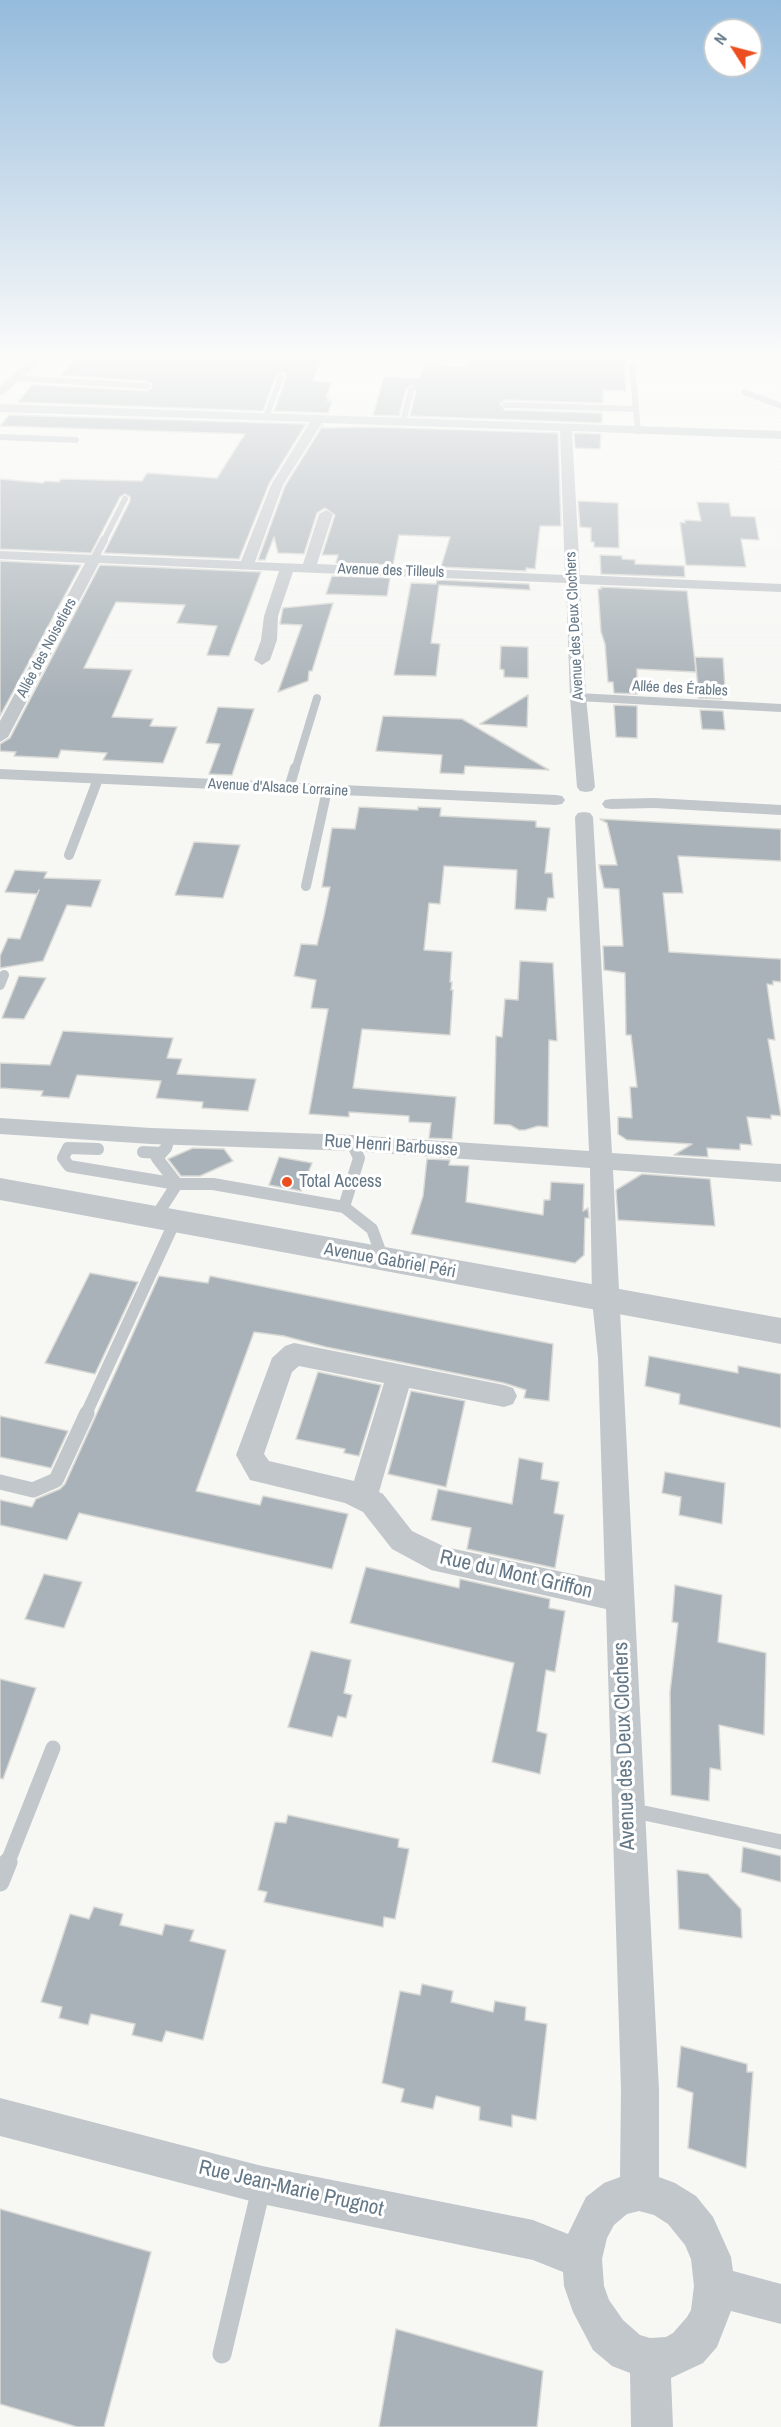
<!DOCTYPE html>
<html>
<head>
<meta charset="utf-8">
<style>
	body { margin:0 }
	#map { position:relative; width:781px; height:2427px; overflow:hidden; background:#f7f7f4; font-family:"Archivo Narrow",sans-serif }
	canvas { display:block }
	.north { position:absolute; left:703px; top:18px; width:60px; height:60px; box-sizing:border-box; background:#fff; border:2px solid #c1c9cf; border-radius:50%; rotate:306deg; font-size:16px; font-weight:700; line-height:24px; text-align:center; color:#657887 }
	.north::after { content:''; display:block; margin:auto; width:21px; height:27px; background:#ec4e1f; clip-path:polygon(50% 0,100% 100%,50% 72%,0 100%) }
</style>
</head>
<body>
<div id="map">
<canvas width="781" height="2427"></canvas>
<div class="north">N</div>
</div>
<script>
const c = document.querySelector('canvas').getContext('2d');
c.lineJoin = 'round';
function fill(path, color) { c.fillStyle = color; c.fill(path, 'evenodd'); }
const shape = rows => new Path2D(rows.map(r => 'M' + r).join(''));
function trace(path, color, width, dash) { c.strokeStyle = color; c.lineWidth = width; c.lineCap = dash ? 'butt' : 'round'; c.setLineDash(dash || []); c.stroke(path); }
function drawText(font, color, halo, rows, align = 'center') {
  c.font = font + ' "Archivo Narrow",sans-serif'; c.lineWidth = 6; c.setLineDash([]); c.textBaseline = 'middle'; c.strokeStyle = halo; c.fillStyle = color; for (const [text, x, y, turn = 0] of rows) {
    c.save(); c.translate(x, y); c.rotate((+turn || 0) * Math.PI / 180); c.textAlign = isNaN(turn) ? turn : align; if (halo) c.strokeText(text, 0, 0); c.fillText(text, 0, 0); c.restore();
  }
}
const building = shape([
	[76,359,320,359,313,381,331,382,326,397,329,397,327,401,332,401,328,413,274,411,286,378,285,373,281,372,276,375,263,411,18,402,32,385,147,391,152,388,151,383,147,381,61,375,76,359],
	[491,359,624,359,626,391,603,390,603,403,505,400,500,404,505,410,602,413,602,423,410,416,416,391,412,385,406,389,399,416,373,415,384,377,420,378,423,365,466,367,467,361,491,362,491,359],
	[9,415,306,424,269,484,239,559,104,553,130,501,130,497,125,494,120,497,91,553,0,549,0,479,43,483,45,481,59,482,61,479,142,481,147,473,217,478,245,434,0,426,9,415],
	[323,425,322,428,370,427,558,433,561,526,540,526,535,569,526,568,526,571,441,567,450,537,399,535,393,565,336,563,338,555,322,555,335,515,325,508,317,513,304,554,278,553,274,537,265,560,258,560,285,486,323,425],
	[574,433,601,434,600,449,575,448,574,433],
	[578,501,618,503,619,548,594,547,594,542,591,542,591,528,580,527,578,501],
	[697,502,729,503,731,516,755,517,759,540,741,539,746,567,686,565,680,522,685,523,685,520,701,521,697,502],
	[600,555,622,556,622,559,635,560,635,564,684,566,685,577,601,574,600,555],
	[0,561,81,565,0,716,0,561],
	[100,565,261,572,229,656,207,655,217,626,177,623,185,605,116,602,107,620,84,668,132,670,112,717,153,719,150,726,177,727,163,763,103,760,107,753,61,750,58,758,14,756,16,752,0,751,0,744,10,738,100,565],
	[332,576,390,578,387,596,326,594,332,576],
	[437,580,529,584,530,590,439,585,431,643,440,644,436,676,394,675,411,583,436,584,437,580],
	[601,587,687,591,696,672,637,669,637,694,614,693,613,682,608,682,605,644,601,632,598,589,601,589,601,587],
	[333,603,312,671,309,671,308,681,278,692,302,625,280,624,283,608,333,603],
	[501,646,528,647,528,678,504,677,504,670,500,669,501,646],
	[695,657,723,658,725,687,722,687,722,699,699,698,695,657],
	[528,695,527,727,480,724,528,695],
	[614,705,637,706,637,738,616,737,614,705],
	[218,707,254,709,232,775,209,774,220,744,206,743,218,707],
	[700,710,723,711,725,730,702,729,700,710],
	[383,716,462,719,549,770,465,766,464,774,440,773,442,755,376,751,383,716],
	[359,807,418,810,418,807,441,808,440,816,536,821,536,827,550,828,545,873,552,873,554,898,548,898,546,911,515,909,517,870,444,866,440,904,429,903,424,950,452,952,450,982,452,982,451,990,453,990,450,1035,362,1029,353,1088,456,1097,452,1139,429,1138,431,1123,409,1122,409,1116,349,1112,349,1117,309,1114,328,1009,311,1008,316,980,294,976,301,944,317,945,324,916,330,887,322,887,332,828,355,829,359,807],
	[600,819,781,829,781,861,678,856,683,893,663,893,669,952,781,959,781,982,773,981,773,985,767,984,775,1040,768,1039,781,1116,771,1115,771,1119,747,1117,752,1145,740,1144,740,1150,707,1148,708,1157,674,1155,692,1144,627,1140,618,1134,618,1117,632,1118,630,1087,637,1087,631,1035,626,1035,625,973,604,970,603,946,623,946,619,889,604,888,599,865,617,865,607,823,600,819],
	[194,842,240,845,223,898,175,895,194,842],
	[15,870,47,872,44,878,101,880,91,907,67,905,43,961,0,968,0,956,8,938,20,939,39,890,37,894,5,892,15,870],
	[520,961,553,963,557,1041,549,1040,548,1127,538,1126,525,1130,519,1130,510,1125,494,1124,496,1036,502,1037,505,999,518,1000,520,961],
	[19,976,46,978,24,1019,2,1018,19,976],
	[63,1031,173,1038,167,1058,182,1059,177,1074,256,1079,248,1111,202,1108,203,1102,156,1098,161,1081,77,1075,69,1098,41,1096,43,1091,0,1088,0,1063,50,1065,63,1031],
	[193,1148,224,1149,233,1161,200,1176,181,1176,168,1159,193,1148],
	[279,1157,312,1163,301,1191,269,1185,279,1157],
	[427,1159,450,1160,449,1165,469,1166,466,1202,543,1215,544,1200,550,1200,551,1182,584,1184,583,1211,588,1208,589,1218,585,1218,584,1255,575,1263,411,1234,423,1196,427,1159],
	[642,1174,710,1179,715,1226,618,1220,616,1190,642,1174],
	[90,1273,138,1282,95,1374,45,1363,90,1273],
	[159,1276,208,1283,210,1276,553,1344,549,1401,524,1398,526,1390,504,1383,326,1347,284,1336,254,1332,196,1491,260,1505,263,1496,348,1514,332,1569,79,1513,67,1540,0,1525,0,1500,32,1507,36,1499,60,1489,65,1484,159,1276],
	[649,1356,738,1373,738,1366,781,1374,781,1428,679,1404,680,1394,645,1386,649,1356],
	[318,1372,381,1385,359,1456,344,1453,345,1449,296,1439,318,1372],
	[411,1391,465,1401,446,1487,388,1474,411,1391],
	[0,1416,68,1431,51,1468,0,1457,0,1416],
	[519,1458,543,1463,541,1479,559,1482,554,1513,564,1515,555,1568,467,1549,471,1528,431,1520,438,1489,512,1504,519,1458],
	[665,1472,725,1483,722,1524,679,1515,681,1497,662,1493,665,1472],
	[366,1567,459,1588,460,1579,550,1599,549,1608,565,1611,555,1672,546,1670,537,1731,547,1734,540,1774,492,1762,514,1663,350,1623,366,1567],
	[44,1574,82,1582,64,1628,25,1619,44,1574],
	[675,1585,722,1595,718,1642,766,1653,764,1735,719,1725,721,1770,710,1768,709,1801,671,1795,670,1692,678,1623,672,1622,675,1585],
	[311,1651,351,1660,344,1693,352,1695,346,1718,338,1716,332,1737,288,1727,311,1651],
	[0,1679,36,1688,3,1779,0,1778,0,1679],
	[288,1815,399,1839,398,1847,409,1849,395,1919,384,1917,383,1927,264,1902,267,1892,258,1890,275,1822,286,1823,288,1815],
	[743,1847,781,1856,781,1882,741,1872,743,1847],
	[677,1870,708,1874,741,1909,742,1938,679,1929,677,1870],
	[94,1907,123,1914,120,1925,162,1935,165,1924,194,1930,190,1941,226,1950,203,2040,166,2031,162,2042,132,2035,135,2024,91,2014,88,2025,59,2018,62,2007,41,2002,70,1914,89,1919,94,1907],
	[422,1984,453,1991,451,2002,493,2012,495,2001,526,2007,525,2020,547,2024,536,2120,512,2115,512,2127,479,2120,480,2107,436,2096,433,2109,401,2102,404,2089,382,2083,400,1991,420,1995,422,1984],
	[681,2046,747,2064,747,2072,753,2072,746,2168,688,2148,693,2093,677,2087,681,2046],
	[0,2209,151,2252,104,2427,77,2427,0,2404,0,2209],
	[396,2329,543,2371,537,2427,379,2427,396,2329]
]);
const serviceFar5 = shape([
	[632,366,638,431],
	[17,378,147,386],
	[744,392,781,406],
	[505,405,636,409],
	[266,417,281,377],
	[403,422,411,390],
	[0,437,76,440],
	[103,542,125,499]
]);
const serviceFar4 = shape([
	[94,559,104,540],
	[578,697,781,708],
	[295,770,317,698]
]);
const serviceFar3 = shape([
	[289,788,295,768],
	[69,855,98,779],
	[306,886,327,790],
	[0,985,4,975]
]);
const serviceFar2 = shape([
	[170,1135,166,1148,157,1158,177,1184],
	[98,1149,68,1148,63,1158,69,1166,177,1184],
	[143,1152,161,1153],
	[344,1207,359,1158,352,1143],
	[155,1218,177,1184,213,1184,344,1207,372,1229,383,1259],
	[86,1414,175,1221]
]);
const serviceFar1 = shape([
	[0,1482,33,1490,56,1480,87,1413],
	[630,1810,781,1842],
	[7,1864,53,1748]
]);
const service = shape([
	[0,1882,8,1862],
	[222,2354,261,2189]
]);
const minor = shape([
	[31,359,43,359,4,394,0,395,0,386,31,359],
	[0,404,781,431,781,439,572,431,580,575,781,584,781,592,580,584,586,697,595,787,592,791,586,792,580,791,577,787,570,697,566,583,293,572,278,616,277,640,270,660,262,665,254,660,261,640,264,616,279,571,99,563,8,737,0,742,0,721,85,563,0,559,0,551,241,561,271,485,310,422,0,412,0,404],
	[322,423,560,431,565,575,317,564,333,514,326,510,319,514,303,564,255,562,283,485,322,423],
	[0,769,556,795,562,796,565,800,562,804,556,805,0,779,0,769],
	[654,798,781,805,781,815,654,808,611,809,605,808,602,804,605,800,611,799,654,798],
	[584,812,590,813,593,817,612,1153,781,1164,781,1182,613,1170,659,2090,659,2177,675,2183,696,2196,713,2217,731,2257,733,2271,781,2284,781,2324,731,2311,717,2347,703,2363,671,2378,673,2427,631,2427,630,2373,612,2366,593,2350,573,2312,564,2286,563,2272,533,2260,262,2204,0,2136,0,2098,262,2166,533,2220,568,2234,586,2197,604,2183,620,2177,621,2090,606,1609,431,1570,392,1549,363,1512,345,1503,250,1480,236,1455,272,1358,285,1346,294,1343,504,1385,513,1388,517,1396,513,1404,504,1407,409,1388,379,1492,383,1494,412,1531,445,1547,605,1581,598,1358,592,1300,590,1168,352,1151,151,1144,0,1134,0,1118,151,1128,352,1135,589,1151,575,817,578,813,584,812],
	[299,1366,384,1383,354,1481,269,1461,264,1454,292,1372,299,1366],
	[639,2211,654,2215,668,2224,685,2245,691,2259,694,2286,691,2310,687,2317,673,2333,666,2337,650,2338,640,2335,623,2320,609,2300,604,2286,602,2259,607,2238,614,2225,627,2214,639,2211]
]);
const tertiary = shape([
	[0,1178,781,1318,781,1344,0,1200,0,1178]
]);
const markers = [
	[287,1182,6,"#ec4e1f"]
];
const farStreetnames = [
	["Avenue des Tilleuls",391,571,2],
	["Avenue des Deux Clochers",575,626,-93],
	["Allée des Noisetiers",47,648,-62],
	["Allée des Érables",680,689,3],
	["Avenue d'Alsace Lorraine",278,788,3]
];
const streetNames = [
	["Rue Henri Barbusse",391,1146,4],
	["Avenue Gabriel Péri",390,1261,10]
];
const poiNames = [
	["Total Access",299,1182]
];
const nearStreetnames = [
	["Rue du Mont Griffon",516,1575,13],
	["Avenue des Deux Clochers",625,1746,-92],
	["Rue Jean-Marie Prugnot",291,2189,13]
];
fill(building, '#a9b2b8');
trace(building, '#d9d9d6', 1.5);
trace(serviceFar5, '#c2c7cb', 6);
trace(serviceFar4, '#c2c7cb', 8);
trace(serviceFar3, '#c2c7cb', 10);
trace(serviceFar2, '#c2c7cb', 12);
trace(serviceFar1, '#c2c7cb', 15);
trace(service, '#c2c7cb', 19);
fill(minor, '#c2c7cb');
fill(tertiary, '#c2c7cb');
const sky = c.createLinearGradient(0, 0, 0, 699);
sky.addColorStop(0, '#95bbdc');
sky.addColorStop(0.51, '#fbfbfa');
sky.addColorStop(1, '#fbfbfa00');
c.fillStyle = sky;
c.fillRect(0, 0, 781, 699);
for (const [x, y, r, color] of markers) { const dot = new Path2D(); dot.arc(x, y, r, 0, 2 * Math.PI); c.fillStyle = color; c.fill(dot); trace(dot, '#fff', 2); }
drawText('15px', '#657887', '#fff', farStreetnames);
drawText('18px', '#657887', '#fff', streetNames);
drawText('18px', '#657887', '#fff', poiNames, 'left');
drawText('21px', '#657887', '#fff', nearStreetnames);
</script>
</body>
</html>
